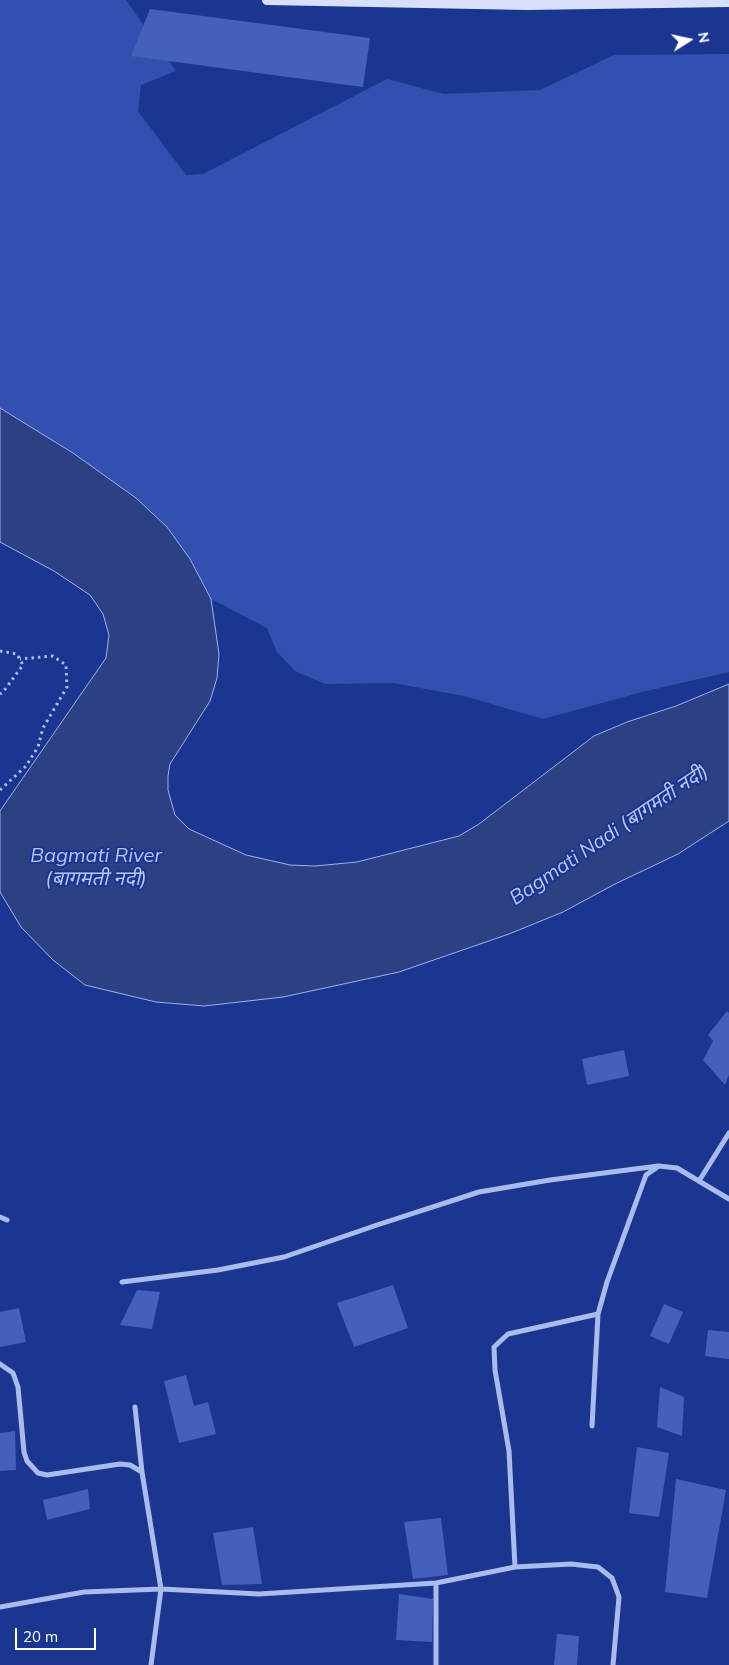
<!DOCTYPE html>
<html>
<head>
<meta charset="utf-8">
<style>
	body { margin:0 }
	#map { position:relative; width:729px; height:1665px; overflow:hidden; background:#1b3690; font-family:Mulish,sans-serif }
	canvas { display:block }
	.north { position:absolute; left:664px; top:15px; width:50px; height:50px; -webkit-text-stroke:4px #1b3690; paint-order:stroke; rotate:80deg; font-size:14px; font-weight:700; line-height:20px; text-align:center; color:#fff }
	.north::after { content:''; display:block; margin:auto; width:18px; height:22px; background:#fff; clip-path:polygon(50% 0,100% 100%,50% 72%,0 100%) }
	.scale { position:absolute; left:15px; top:1628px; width:81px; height:22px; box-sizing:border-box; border:2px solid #fff; border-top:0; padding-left:6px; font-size:15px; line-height:18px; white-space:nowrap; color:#fff; -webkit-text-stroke:4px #1b3690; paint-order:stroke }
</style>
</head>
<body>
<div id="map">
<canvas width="729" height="1665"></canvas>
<div class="north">N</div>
<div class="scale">20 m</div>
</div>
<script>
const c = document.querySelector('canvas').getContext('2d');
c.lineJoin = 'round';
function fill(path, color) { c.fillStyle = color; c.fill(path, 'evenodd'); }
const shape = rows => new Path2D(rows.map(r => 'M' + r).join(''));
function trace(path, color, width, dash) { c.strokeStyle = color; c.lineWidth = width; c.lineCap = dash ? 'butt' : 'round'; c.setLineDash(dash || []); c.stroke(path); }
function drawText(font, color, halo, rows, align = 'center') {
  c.font = font + ' Mulish,"Noto Sans Devanagari",sans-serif'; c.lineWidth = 4; c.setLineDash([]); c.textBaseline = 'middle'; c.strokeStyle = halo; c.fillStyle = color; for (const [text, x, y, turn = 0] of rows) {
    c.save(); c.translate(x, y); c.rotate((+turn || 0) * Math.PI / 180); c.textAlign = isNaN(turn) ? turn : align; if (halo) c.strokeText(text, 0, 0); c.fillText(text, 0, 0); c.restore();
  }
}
const green = shape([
	[0,0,126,0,176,71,141,85,138,111,186,175,203,174,387,79,444,94,540,90,614,55,729,54,729,672,642,692,543,719,464,696,393,683,325,684,295,671,277,652,267,628,211,599,190,559,167,527,136,498,73,453,0,408]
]);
const water = shape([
	[0,408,73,453,136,498,167,527,190,559,211,599,219,654,217,678,210,701,170,764,168,776,168,790,175,815,189,829,246,855,290,865,315,866,357,862,459,836,479,824,594,736,627,722,676,706,729,684,729,821,678,854,615,884,563,912,509,934,399,972,283,997,204,1006,156,1002,85,985,53,960,21,927,0,892,0,811,106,658,109,635,103,614,90,595,54,571,0,542,0,408]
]);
const building = shape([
	[150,9,370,38,363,87,131,56],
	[727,1011,729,1013,729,1075,725,1085,703,1060,713,1041,708,1035],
	[624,1050,629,1076,587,1085,582,1059],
	[393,1285,408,1328,354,1347,337,1303],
	[137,1290,160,1292,152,1329,120,1325],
	[664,1304,683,1312,669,1344,650,1336],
	[19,1308,26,1342,0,1347,0,1312],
	[708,1330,729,1332,729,1359,705,1356],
	[186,1375,194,1406,208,1402,216,1434,179,1443,164,1381],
	[660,1387,684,1397,682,1436,657,1427],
	[15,1431,16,1470,0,1471,0,1433],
	[637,1447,669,1453,659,1517,629,1513],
	[676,1479,726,1490,707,1598,665,1592],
	[88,1489,90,1509,47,1520,43,1500],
	[441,1518,448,1575,413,1579,404,1522],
	[253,1527,262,1584,222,1585,213,1533],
	[399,1594,433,1599,432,1642,396,1640],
	[557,1634,579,1636,577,1665,554,1665]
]);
const path = shape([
	[0,651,17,654,23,665,3,692,0,694],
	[0,790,26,766,38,747,43,728,67,687,66,665,53,656,20,659]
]);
const minor = shape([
	[699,1181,729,1133],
	[0,1217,7,1220],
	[122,1282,218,1270,284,1257,377,1225,479,1192,550,1180,658,1166],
	[0,1364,13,1373,18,1387,24,1452,27,1461,38,1473,47,1475,120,1464,130,1465,142,1472,161,1589,151,1665],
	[135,1407,142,1472],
	[592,1426,598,1314],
	[515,1567,509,1451,495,1370,494,1347,508,1334,598,1314,607,1282,646,1175,659,1166,677,1168,729,1199],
	[0,1607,84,1592,161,1589,259,1594,436,1583,515,1567,571,1564,598,1567,612,1578,619,1597,613,1665],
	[436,1665,436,1583]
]);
const secondary = shape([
	[267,0,527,5,729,2]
]);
const waterNames = [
	["Bagmati Nadi (बागमती नदी)",609,835,-34],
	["Bagmati River",96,856],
	["(बागमती नदी)",96,879]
];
fill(green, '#3250af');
fill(water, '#2c4084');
trace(water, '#9db2f0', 1);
fill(building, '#4460b8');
trace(path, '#abe', 3, [2.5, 4]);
trace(minor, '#abe', 5);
trace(secondary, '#d7dffa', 10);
drawText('italic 20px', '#b6c6f5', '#1b3690', waterNames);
</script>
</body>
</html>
